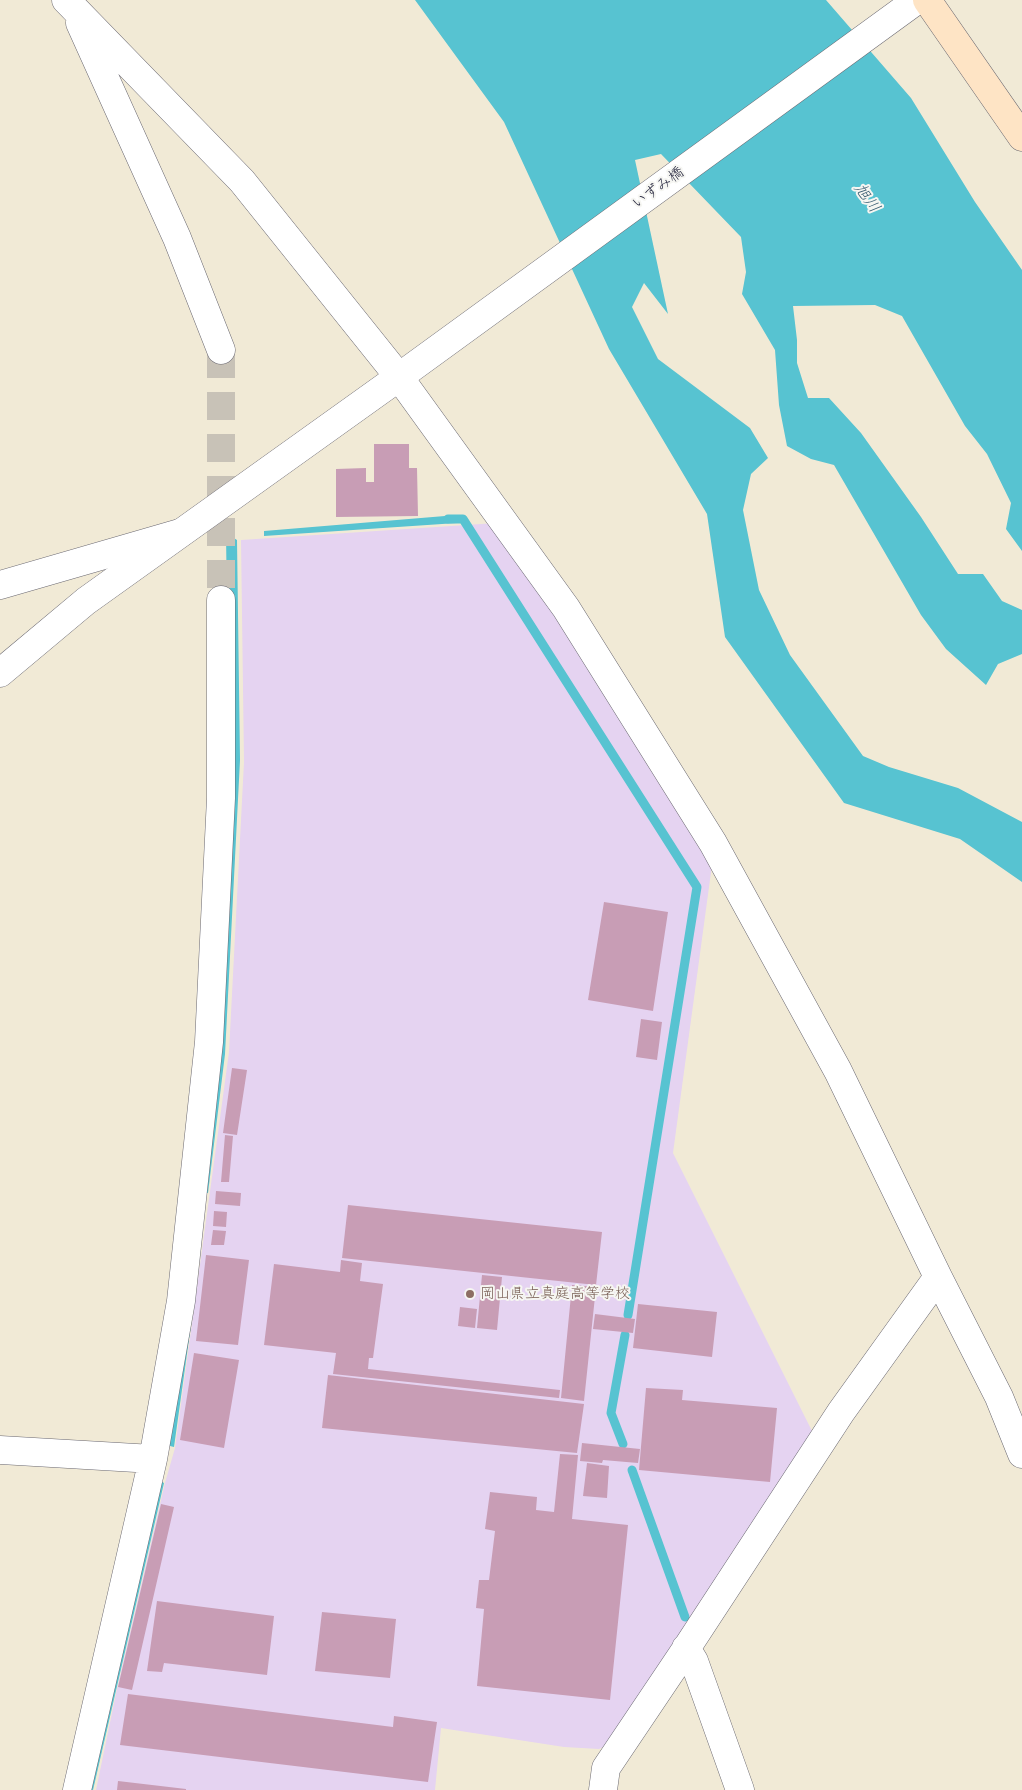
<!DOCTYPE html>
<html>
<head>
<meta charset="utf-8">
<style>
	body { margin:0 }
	canvas { display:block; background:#f1ead6 }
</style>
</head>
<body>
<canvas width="1022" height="1790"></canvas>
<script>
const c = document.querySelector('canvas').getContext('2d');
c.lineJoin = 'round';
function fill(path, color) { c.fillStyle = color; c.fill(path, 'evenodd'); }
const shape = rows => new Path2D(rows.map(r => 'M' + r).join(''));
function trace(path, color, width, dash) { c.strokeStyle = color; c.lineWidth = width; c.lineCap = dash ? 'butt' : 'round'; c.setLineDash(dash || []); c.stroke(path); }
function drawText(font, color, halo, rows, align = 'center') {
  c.font = font + ' "Comic Neue","Klee One",sans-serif'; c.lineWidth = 4; c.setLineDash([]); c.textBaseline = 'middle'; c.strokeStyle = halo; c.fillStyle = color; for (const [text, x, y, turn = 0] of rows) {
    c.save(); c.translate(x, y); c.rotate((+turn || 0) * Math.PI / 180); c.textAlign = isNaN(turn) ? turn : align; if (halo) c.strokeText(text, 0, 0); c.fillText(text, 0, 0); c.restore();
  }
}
const built = shape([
	[496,523,712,865,673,1153,814,1435,612,1743,599,1749,564,1747,441,1728,435,1790,96,1790,117,1689,165,1483,175,1448,229,1052,244,762,241,540]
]);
const water = shape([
	[415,0,826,0,911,98,975,202,1022,270,1022,551,1006,529,1011,503,987,454,965,426,902,316,875,305,793,306,797,340,797,363,808,398,829,398,861,433,921,517,958,574,983,574,1002,601,1022,610,1022,654,998,664,986,685,946,649,921,615,834,465,811,459,787,446,779,405,775,350,742,294,746,272,741,237,661,154,635,160,668,314,644,283,632,307,658,359,750,428,768,458,751,474,743,510,759,590,790,655,863,756,889,767,958,788,1022,822,1022,882,960,839,844,803,725,637,707,514,609,349,504,122],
	[457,515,462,517,457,523,264,536,264,531],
	[226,533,237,540,240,760,225,1054,208,1193,197,1191,229,762],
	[192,1318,174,1447,162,1444],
	[155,1478,164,1483,93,1790,83,1790]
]);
const stream = shape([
	[448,519,463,519,697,887,628,1315],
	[623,1444,611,1413,625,1335],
	[632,1470,685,1617]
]);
const building = shape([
	[374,444,409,444,409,468,417,468,418,516,336,517,336,469,366,468,366,482,374,482],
	[604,902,668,912,653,1011,588,1000],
	[641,1019,662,1022,657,1060,636,1057],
	[232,1068,247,1070,237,1135,223,1133],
	[225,1135,233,1136,229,1182,221,1182],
	[216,1191,241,1193,240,1206,215,1204],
	[348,1205,602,1232,596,1285,342,1258],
	[214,1211,227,1212,226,1227,213,1226],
	[213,1230,226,1231,224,1245,211,1245],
	[206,1255,249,1260,238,1345,196,1341],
	[341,1260,362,1263,360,1281,383,1284,373,1358,369,1358,368,1369,560,1390,559,1398,333,1374,336,1353,264,1345,274,1264,340,1272],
	[482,1275,502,1277,497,1330,477,1328],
	[572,1285,596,1287,584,1401,561,1398],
	[638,1304,717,1312,712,1357,633,1348],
	[460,1307,477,1309,475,1328,458,1326],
	[595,1314,635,1319,633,1333,593,1329],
	[194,1353,239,1360,224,1448,180,1440],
	[328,1375,584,1404,577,1453,322,1428],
	[646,1388,683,1390,682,1400,777,1408,770,1482,639,1470],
	[582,1443,640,1449,638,1463,603,1460,602,1463,580,1461],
	[560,1454,578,1455,572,1519,628,1525,610,1700,477,1686,484,1609,476,1608,479,1580,489,1580,495,1531,485,1529,490,1492,537,1497,536,1510,554,1512],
	[587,1463,609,1466,607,1498,583,1496],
	[161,1504,174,1507,132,1690,118,1687],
	[157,1601,274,1616,267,1675,164,1663,162,1672,147,1671],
	[322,1612,396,1619,390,1678,315,1671],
	[128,1694,393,1727,394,1716,437,1722,428,1782,120,1745],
	[118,1781,186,1789,186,1790,117,1790]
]);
const minorTunnel = shape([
	[221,350,221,600]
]);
const minor = shape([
	[66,0,242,181,399,377,566,608,713,843,838,1071,938,1277,999,1397,1022,1454],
	[80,23,177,238,221,350],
	[0,585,180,533],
	[0,1450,153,1459],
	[686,1648,694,1661,740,1790],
	[77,1790,153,1459,181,1301,209,1042,221,798,221,600],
	[603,1790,606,1768,684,1652,841,1412,938,1277]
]);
const tertiary = shape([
	[0,673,86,601,399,377,917,0]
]);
const secondary = shape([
	[927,0,1022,137]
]);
const markers = [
	[470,1294,5,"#8d6e63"]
];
const streetNames = [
	["いずみ橋",658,188,-36]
];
const educationNames = [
	["岡山県立真庭高等学校",480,1294]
];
const waterNames = [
	["旭川",867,198,54]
];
fill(built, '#e5d3f1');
fill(water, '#57c3d1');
trace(stream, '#57c3d1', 9);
fill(building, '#c89db5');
trace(minorTunnel, '#c8c2b7', 28, [28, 14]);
trace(minor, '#6a6871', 29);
trace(tertiary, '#6a6871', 29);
trace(secondary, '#6a6871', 29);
trace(minor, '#fff', 28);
trace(tertiary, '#fff', 28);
trace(secondary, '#fee4c5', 28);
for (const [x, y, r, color] of markers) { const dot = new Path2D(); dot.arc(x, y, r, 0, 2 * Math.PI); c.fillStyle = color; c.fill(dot); trace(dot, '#f6f6f2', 2); }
drawText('15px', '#22223b', '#f6f6f2', streetNames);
drawText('15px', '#785e54', '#f6f6f2', educationNames, 'left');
drawText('italic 16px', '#355a70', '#f6f6f2', waterNames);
</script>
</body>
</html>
